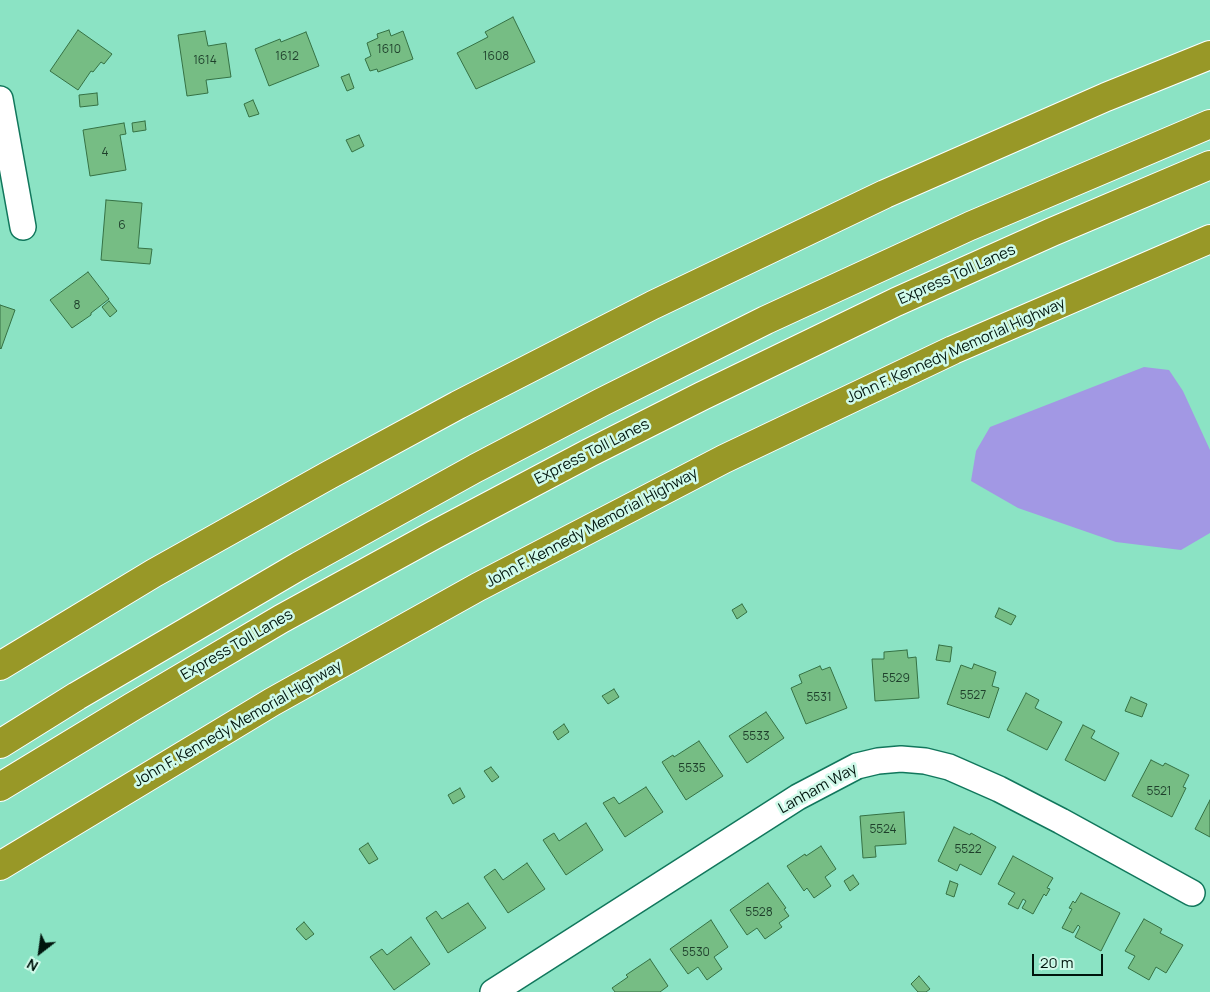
<!DOCTYPE html>
<html>
<head>
<meta charset="utf-8">
<style>
	body { margin:0 }
	#map { position:relative; width:1210px; height:992px; overflow:hidden; background:#8be3c4; font-family:Manrope,sans-serif }
	canvas { display:block }
	.north { position:absolute; left:15px; top:927px; width:50px; height:50px; -webkit-text-stroke:4px #d0faea; paint-order:stroke; rotate:210deg; font-size:14px; font-weight:700; line-height:20px; text-align:center; color:#00150d }
	.north::after { content:''; display:block; margin:auto; width:18px; height:22px; background:#00150d; clip-path:polygon(50% 0,100% 100%,50% 72%,0 100%) }
	.scale { position:absolute; left:1032px; top:954px; width:71px; height:22px; box-sizing:border-box; border:2px solid #00150d; border-top:0; padding-left:6px; font-size:15px; line-height:18px; white-space:nowrap; color:#00150d; -webkit-text-stroke:4px #d0faea; paint-order:stroke }
</style>
</head>
<body>
<div id="map">
<canvas width="1210" height="992"></canvas>
<div class="north">N</div>
<div class="scale">20 m</div>
</div>
<script>
const c = document.querySelector('canvas').getContext('2d');
c.lineJoin = 'round';
function fill(path, color) { c.fillStyle = color; c.fill(path, 'evenodd'); }
const shape = rows => new Path2D(rows.map(r => 'M' + r).join(''));
function trace(path, color, width, dash) { c.strokeStyle = color; c.lineWidth = width; c.lineCap = dash ? 'butt' : 'round'; c.setLineDash(dash || []); c.stroke(path); }
function drawText(font, color, halo, rows, align = 'center') {
  c.font = font + ' Manrope,sans-serif'; c.lineWidth = 5; c.setLineDash([]); c.textBaseline = 'middle'; c.strokeStyle = halo; c.fillStyle = color; for (const [text, x, y, turn = 0] of rows) {
    c.save(); c.translate(x, y); c.rotate((+turn || 0) * Math.PI / 180); c.textAlign = isNaN(turn) ? turn : align; if (halo) c.strokeText(text, 0, 0); c.fillText(text, 0, 0); c.restore();
  }
}
const water = shape([
	[1144,367,1169,370,1183,391,1210,450,1210,533,1181,550,1116,542,1018,508,971,481,976,451,990,427]
]);
const building = shape([
	[513,17,535,62,476,89,457,53,488,37,485,32,513,17],
	[78,30,112,54,104,64,101,62,93,72,91,71,78,90,50,71,78,30],
	[389,30,391,36,403,31,413,59,378,72,377,69,370,71,365,59,371,56,367,43,378,38,377,34,389,30],
	[205,31,208,46,226,43,231,77,206,80,208,93,187,96,178,35,205,31],
	[306,32,319,66,269,86,255,49,280,39,281,42,306,32],
	[349,74,354,88,347,91,341,77,349,74],
	[97,93,98,105,80,107,79,95,97,93],
	[253,100,259,114,249,117,244,104,253,100],
	[145,121,146,130,133,132,132,123,145,121],
	[124,123,126,134,120,135,126,170,90,176,83,130,124,123],
	[359,135,364,146,352,152,346,140,359,135],
	[106,200,142,203,138,248,152,249,150,264,101,260,106,200],
	[88,272,109,299,91,313,91,315,72,328,50,300,88,272],
	[109,301,117,311,110,317,102,307,109,301],
	[0,305,15,310,1,349,0,348,0,305],
	[742,604,747,612,737,619,732,610,742,604],
	[999,608,1016,616,1011,625,995,617,999,608],
	[939,645,952,647,950,662,936,660,939,645],
	[907,650,908,658,916,657,919,698,875,701,872,659,884,659,884,652,907,650],
	[974,664,996,672,992,686,999,688,989,718,947,704,961,665,972,669,974,664],
	[820,666,822,670,830,667,847,708,806,724,791,688,802,683,799,675,820,666],
	[614,689,619,697,608,704,602,696,614,689],
	[1026,693,1039,700,1035,708,1062,722,1047,750,1007,730,1026,693],
	[1131,697,1147,704,1142,717,1125,711,1131,697],
	[766,712,784,738,747,763,729,736,766,712],
	[564,724,569,732,558,740,553,732,564,724],
	[1083,725,1095,731,1091,738,1119,753,1105,781,1065,760,1083,725],
	[699,741,723,776,686,800,662,762,673,755,674,757,699,741],
	[1151,760,1163,766,1165,763,1189,775,1183,787,1186,788,1172,817,1132,796,1151,760],
	[491,767,499,777,492,782,484,771,491,767],
	[646,787,663,812,625,837,603,803,614,797,619,804,646,787],
	[460,788,465,797,453,804,448,795,460,788],
	[1210,800,1210,837,1195,829,1210,800],
	[904,812,906,844,875,846,876,857,863,858,860,816,904,812],
	[586,823,603,850,566,875,543,840,554,833,559,841,586,823],
	[954,827,970,835,971,833,996,847,981,875,960,864,957,871,938,861,954,827],
	[368,843,378,859,369,864,359,849,368,843],
	[821,846,836,869,825,877,831,886,814,898,807,888,804,891,787,866,805,854,806,856,821,846],
	[1013,856,1053,878,1047,888,1050,889,1046,896,1044,894,1033,914,1022,908,1026,901,1023,899,1018,909,1008,904,1015,893,998,884,1013,856],
	[527,863,545,889,508,913,484,877,495,869,503,880,527,863],
	[853,875,859,884,850,891,844,881,853,875],
	[950,881,958,884,954,897,946,894,950,881],
	[768,883,786,908,784,909,789,916,779,923,782,927,765,939,757,928,747,935,730,910,768,883],
	[1081,893,1120,913,1101,951,1075,937,1080,927,1078,925,1073,933,1062,928,1072,909,1069,908,1073,901,1075,903,1081,893],
	[468,903,486,928,448,953,426,918,436,911,442,919,468,903],
	[1144,919,1162,929,1160,933,1183,945,1166,973,1156,967,1149,980,1128,968,1135,956,1125,951,1144,919],
	[711,920,728,947,714,957,722,969,707,980,698,967,688,974,670,949,711,920],
	[304,922,314,934,306,940,296,929,304,922],
	[411,937,430,964,394,990,370,957,382,949,387,955,411,937],
	[650,959,668,986,660,992,615,992,612,988,628,977,626,975,650,959],
	[919,976,930,989,926,992,918,992,911,984,919,976]
]);
const street = shape([
	[0,99,23,227],
	[493,992,798,797,857,766,878,761,901,759,925,761,949,767,999,789,1061,821,1192,893]
]);
const highway = shape([
	[0,666,154,573,329,475,458,405,653,305,885,194,1106,97,1210,55],
	[0,744,77,696,299,566,476,468,602,402,766,320,970,226,1210,124],
	[0,787,132,707,281,619,434,535,589,453,702,396,896,302,1052,232,1210,165],
	[0,866,272,702,478,587,724,459,953,350,1210,239]
]);
const numberNames = [
	["1610",389,50],
	["1612",287,57],
	["1608",496,57],
	["1614",205,61],
	["4",105,153],
	["6",122,226],
	["8",77,306],
	["5529",896,679],
	["5527",973,696],
	["5531",819,698],
	["5533",756,737],
	["5535",692,769],
	["5521",1159,792],
	["5524",883,830],
	["5522",968,850],
	["5528",759,913],
	["5530",696,953]
];
const streetNames = [
	["Express Toll Lanes",957,275,-24],
	["John F. Kennedy Memorial Highway",956,351,-24],
	["Express Toll Lanes",592,452,-27],
	["John F. Kennedy Memorial Highway",592,528,-28],
	["Express Toll Lanes",237,645,-30],
	["John F. Kennedy Memorial Highway",238,724,-30],
	["Lanham Way",818,789,-29]
];
fill(water, '#a298e4');
fill(building, '#76bd84');
trace(building, '#357144', 1);
trace(street, '#11775c', 28);
trace(highway, '#fff', 30);
trace(street, '#fff', 25);
trace(highway, '#989827', 28);
drawText('12px', '#1e3f2b', null, numberNames);
drawText('15px', '#00150d', '#d0faea', streetNames);
</script>
</body>
</html>
